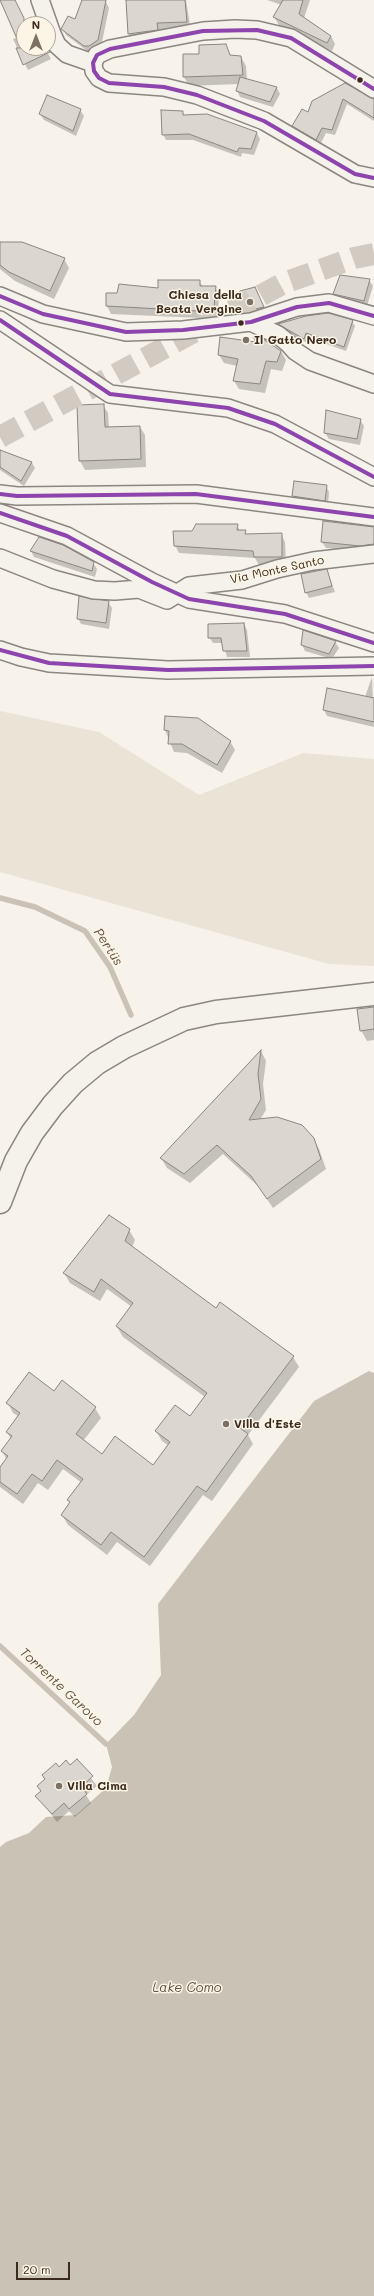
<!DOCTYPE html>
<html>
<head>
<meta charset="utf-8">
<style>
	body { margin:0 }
	#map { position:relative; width:374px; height:2296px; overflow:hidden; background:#f7f3ea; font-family:Mali,sans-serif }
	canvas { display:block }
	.north { position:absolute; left:16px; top:16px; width:40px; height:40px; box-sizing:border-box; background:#fcf5e5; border:1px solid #afa495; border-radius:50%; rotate:0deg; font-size:11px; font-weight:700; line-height:16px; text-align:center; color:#3b2a1e }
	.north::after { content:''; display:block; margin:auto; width:14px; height:18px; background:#7d7065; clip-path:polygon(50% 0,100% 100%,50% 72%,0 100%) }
	.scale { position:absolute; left:16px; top:2262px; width:54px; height:18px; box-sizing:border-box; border:2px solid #3b2a1e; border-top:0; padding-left:5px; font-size:12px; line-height:14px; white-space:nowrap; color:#3b2a1e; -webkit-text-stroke:3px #fcf5e5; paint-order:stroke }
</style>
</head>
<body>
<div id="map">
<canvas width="374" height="2296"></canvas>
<div class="north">N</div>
<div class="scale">20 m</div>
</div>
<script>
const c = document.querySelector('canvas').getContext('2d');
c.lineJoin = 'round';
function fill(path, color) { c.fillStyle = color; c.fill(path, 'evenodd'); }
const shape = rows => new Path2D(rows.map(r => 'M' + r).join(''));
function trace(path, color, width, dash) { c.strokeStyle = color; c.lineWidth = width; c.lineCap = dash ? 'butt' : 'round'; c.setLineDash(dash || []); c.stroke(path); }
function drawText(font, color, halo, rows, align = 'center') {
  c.font = font + ' Mali,sans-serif'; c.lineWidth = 3; c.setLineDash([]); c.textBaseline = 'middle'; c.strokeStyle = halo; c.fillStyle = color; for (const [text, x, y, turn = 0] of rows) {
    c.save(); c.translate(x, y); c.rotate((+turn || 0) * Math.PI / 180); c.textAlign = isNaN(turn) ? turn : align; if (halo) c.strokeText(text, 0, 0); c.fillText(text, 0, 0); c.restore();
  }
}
const green = shape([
	[0,711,99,732,199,795,303,753,374,759,374,966,329,964,0,872]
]);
const water = shape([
	[369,1371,374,1373,374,2296,0,2296,0,1847,6,1842,29,1833,46,1817,76,1815,106,1788,112,1767,106,1744,134,1715,161,1675,158,1604,314,1401]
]);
const shadow = shape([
	[1,0,14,0,26,24,24,24,24,48,45,48,51,59,28,70,13,39,18,37],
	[83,0,106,2,109,8,101,47,90,53,66,35,63,29,76,20],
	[127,0,186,0,191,31,134,43,129,34],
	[267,0,310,0,304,18,331,36,335,44,332,51,279,25,274,17,282,5],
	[225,45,231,56,241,57,246,66,247,80,277,88,280,94,273,107,240,97,237,91,239,84,189,86,184,77,184,55,200,55],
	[345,84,374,100,374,121,347,104,335,135,326,133,320,145,296,132,293,126],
	[80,110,84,116,76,136,44,120,40,114],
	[182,112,185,116,257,133,260,139,254,155,242,153,241,157,193,140,166,140,163,134],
	[0,245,64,259,69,268,54,299,15,281,0,269],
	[369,280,373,286,367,306,337,299,334,294],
	[199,281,203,287,215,287,219,295,218,314,201,314,201,318,111,314,107,306,107,294,159,289],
	[255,288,269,318,245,324,231,301],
	[352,321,355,326,346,351,309,338,307,343,282,329,279,324],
	[281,351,286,360,282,371,271,369,265,393,239,389,234,381,237,366,224,363,219,355],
	[103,405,108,413,109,428,140,427,145,435,146,467,85,470,80,461,79,406],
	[360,420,364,426,360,445,329,439,325,433],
	[0,451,32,463,35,468,24,486,0,470],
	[326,486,329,492,328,506,296,502,293,496],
	[237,525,240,531,245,531,247,535,281,534,285,542,286,564,259,565,255,558,179,553,175,545],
	[374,527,374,550,363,551,326,548,322,542],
	[31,551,93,563,97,569,95,577,34,557],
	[327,571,335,592,309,598,306,592],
	[108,602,112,608,109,629,81,624,78,618],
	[244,624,247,630,250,657,227,657,223,643,213,643,209,637],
	[335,642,339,648,332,659,305,651,302,645],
	[372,677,374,727,327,716,324,710,365,697],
	[165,730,230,741,235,750,222,773,187,753,174,752],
	[374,1008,374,1040,367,1041,361,1030],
	[261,1051,266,1061,263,1084,266,1110,260,1120,313,1138,319,1149,326,1169,273,1208,258,1186,223,1154,190,1183,167,1168,161,1158],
	[129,1230,135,1240,132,1247,216,1309,293,1357,299,1367,248,1435,253,1444,212,1501,203,1495,150,1566,117,1542,107,1555,68,1525,62,1515,71,1504,69,1500,82,1483,63,1469,48,1490,38,1483,23,1504,0,1487,0,1469,7,1460,2,1451,11,1439,7,1432,18,1416,13,1413,8,1403,54,1392,95,1408,101,1418,83,1441,102,1455,153,1467,169,1446,162,1441,156,1431,190,1417,205,1397,123,1337,117,1327,132,1307,107,1289,100,1301,70,1283,64,1273],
	[77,1760,97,1786,86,1795,91,1803,75,1817,69,1811,57,1822,37,1796,41,1792,38,1786,59,1768,70,1766]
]);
const stream = shape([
	[0,898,35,907,85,931,110,967,131,1015],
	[0,1646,106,1744]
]);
const building = shape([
	[0,0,15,0,24,18,24,48,47,48,50,52,23,65,16,48,21,48,0,0],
	[82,0,106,0,98,40,89,46,84,46,61,29,68,16,75,19,82,0],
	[126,0,185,0,187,22,157,23,158,30,128,34,126,0],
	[283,0,303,0,299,14,331,36,327,43,273,17,283,0],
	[226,44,230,55,241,56,243,75,183,77,183,54,199,54,199,45,226,44],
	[240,77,277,87,270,102,236,91,240,77],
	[345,83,374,99,374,118,343,99,332,130,322,128,316,140,292,126,302,109,308,112,312,101,345,83],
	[47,95,81,109,73,131,39,114,47,95],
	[161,110,183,111,183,115,207,114,257,132,251,149,239,148,237,152,189,134,162,135,161,110],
	[0,242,22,242,65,258,50,291,9,272,0,265,0,242],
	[340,275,370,279,364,301,333,294,340,275],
	[158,280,200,280,200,286,216,286,214,307,197,307,197,311,106,306,106,293,117,293,119,284,158,288,158,280],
	[255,287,264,307,238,313,230,301,240,291,255,287],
	[328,313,353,320,344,347,306,333,304,339,278,324,306,316,328,313],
	[220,337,256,342,253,337,263,339,281,351,277,362,266,361,260,384,233,381,238,359,218,355,220,337],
	[104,404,105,427,140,426,141,459,79,461,77,405,104,404],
	[326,410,361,419,357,439,324,433,326,410],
	[0,450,32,462,21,481,0,467,0,450],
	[294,481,327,485,325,501,292,496,294,481],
	[323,521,374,527,374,544,360,546,321,542,323,521],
	[196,524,238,524,237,530,246,530,245,534,282,533,282,557,254,557,253,551,174,546,173,531,192,531,196,524],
	[39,537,63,545,94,562,92,571,30,551,39,537],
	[327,569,332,586,305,593,301,574,327,569],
	[79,596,109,601,106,623,77,619,79,596],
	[244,623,247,651,223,651,221,638,208,638,208,624,244,623],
	[303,630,336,641,329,654,301,645,303,630],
	[327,688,374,698,374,722,323,710,327,688],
	[165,716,198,718,231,741,217,765,182,744,168,744,169,731,164,730,165,716],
	[374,1007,374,1029,360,1031,357,1009,374,1007],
	[261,1050,258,1074,261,1099,249,1120,277,1117,302,1125,314,1138,321,1159,267,1199,251,1176,217,1145,184,1174,160,1158,261,1050],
	[109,1215,130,1229,125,1241,216,1308,220,1302,294,1356,240,1428,248,1434,206,1492,197,1486,144,1557,111,1532,101,1545,61,1515,70,1502,67,1500,83,1479,57,1460,42,1481,32,1474,17,1494,0,1482,0,1467,8,1456,1,1451,12,1436,6,1432,20,1413,6,1403,29,1372,54,1391,62,1380,96,1407,76,1434,102,1454,115,1436,153,1465,170,1442,155,1431,175,1405,190,1416,207,1393,116,1326,133,1303,101,1279,94,1292,63,1273,109,1215],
	[77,1759,93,1776,81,1787,87,1794,69,1809,64,1803,52,1814,35,1796,41,1791,37,1786,45,1779,42,1775,56,1763,59,1767,66,1760,70,1765,77,1759]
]);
const highwayTunnel = shape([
	[0,437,284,283,354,258,374,254]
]);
const street = shape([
	[40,0,52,34,57,45,67,54,93,63],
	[374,89,291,38,257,30,235,29,203,31,110,49,97,55,93,63,94,71,99,78,109,83,164,87,197,95,264,121,355,174,374,178],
	[0,296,43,314,126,332,183,330,251,322,297,307,329,303,374,316],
	[0,320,110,394,228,408,275,424,374,477],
	[251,322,278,335,288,343,295,351,310,361,374,384],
	[0,494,17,496,196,494,374,517],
	[0,513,67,536,152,582,189,599,285,614,374,643],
	[0,558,53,579,94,590,115,591,139,589,167,600,189,586,242,580,277,569,313,561,374,554],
	[0,650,21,657,49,663,168,670,374,666]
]);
const secondary = shape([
	[0,1202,16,1161,32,1133,53,1105,73,1083,97,1063,124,1047,184,1019,216,1012,374,994]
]);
const bus1 = shape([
	[374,89,291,38,257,30,203,31,110,49,97,55,93,63,94,71,99,78,109,83,164,87,197,95,264,121,355,174,374,178],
	[0,296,43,314,126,332,183,330,251,322,297,307,329,303,374,316],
	[0,320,110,394,228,408,275,424,374,477],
	[0,494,17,496,196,494,374,517],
	[0,513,67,536,152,582,189,599,285,614,374,643],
	[0,650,49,663,168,670,374,666]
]);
const markers = [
	[360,80,3.5,"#3b2a1e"],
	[250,302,4,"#7d7065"],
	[241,323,3.5,"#3b2a1e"],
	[246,340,4,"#7d7065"],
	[226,1424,4,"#7d7065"],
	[59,1786,4,"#7d7065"]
];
const poiNames = [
	["Chiesa della",242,295,"right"],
	["Beata Vergine",242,309,"right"],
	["Il Gatto Nero",254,340],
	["Villa d'Este",234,1424],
	["Villa Cima",67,1786]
];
const streetNames = [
	["Via Monte Santo",277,570,-12]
];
const waterNames = [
	["Pertüs",108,947,57],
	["Torrente Garovo",61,1687,43],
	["Lake Como",187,1988]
];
fill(green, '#eae4d7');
fill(water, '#cac2b5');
fill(shadow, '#0003');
trace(stream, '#cac2b5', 5.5);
fill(building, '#dbd7d0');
trace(building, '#8b867f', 1);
trace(highwayTunnel, '#d1cbc1', 22, [22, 11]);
trace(street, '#8b867f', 20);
trace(secondary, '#8b867f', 25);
trace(street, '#f5f2ec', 17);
trace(secondary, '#f5f2ec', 22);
trace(bus1, '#8e44ad', 4);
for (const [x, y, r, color] of markers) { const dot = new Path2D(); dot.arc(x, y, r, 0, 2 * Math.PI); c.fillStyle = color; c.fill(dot); trace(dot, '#fcf5e5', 1.5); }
drawText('bold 12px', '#3b2a1e', '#fcf5e5', poiNames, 'left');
drawText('12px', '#3b2a1e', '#fcf5e5', streetNames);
drawText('italic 13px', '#605144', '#fcf5e5', waterNames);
</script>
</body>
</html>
